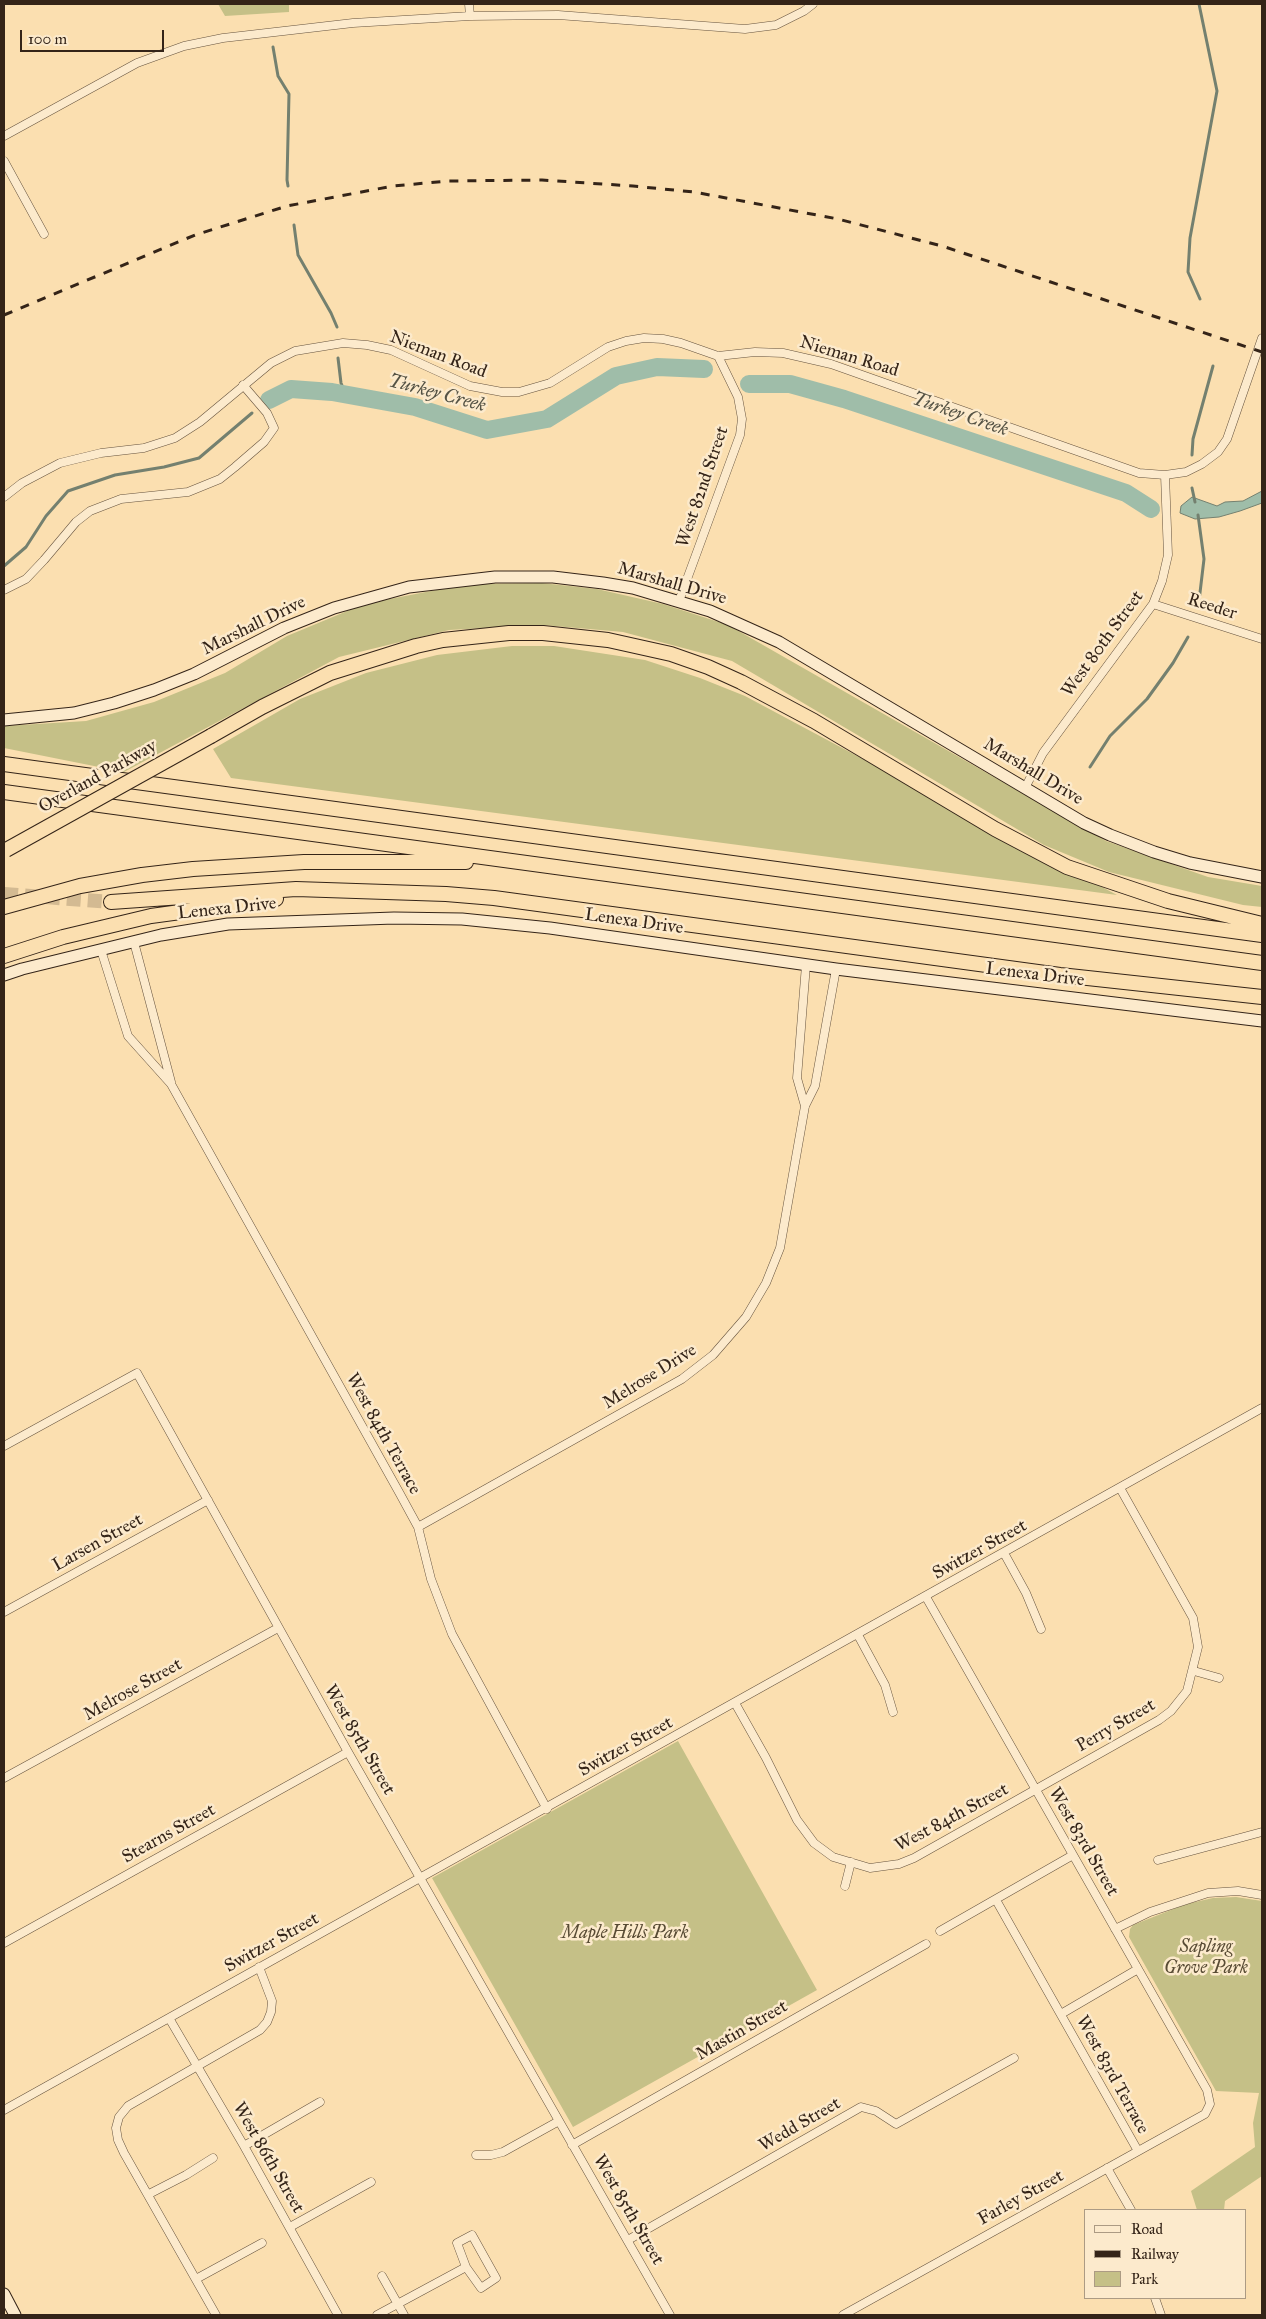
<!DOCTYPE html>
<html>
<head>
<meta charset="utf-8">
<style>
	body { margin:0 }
	#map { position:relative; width:1266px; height:2319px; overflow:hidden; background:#fbdfb0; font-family:"IM FELL Great Primer",serif }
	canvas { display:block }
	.frame { position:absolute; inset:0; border:5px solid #342418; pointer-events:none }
	.legend { position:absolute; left:1084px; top:2209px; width:162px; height:90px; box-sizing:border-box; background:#fceacc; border:1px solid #ac9b84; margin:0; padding:6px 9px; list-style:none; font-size:15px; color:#342418 }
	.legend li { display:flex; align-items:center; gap:10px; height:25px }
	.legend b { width:25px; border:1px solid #ac9b84 }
	.scale { position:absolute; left:20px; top:30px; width:144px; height:22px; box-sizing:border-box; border:2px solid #342418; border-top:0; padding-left:6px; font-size:15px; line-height:18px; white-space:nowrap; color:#342418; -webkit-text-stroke:4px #fceacc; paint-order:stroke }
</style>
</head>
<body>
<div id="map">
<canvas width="1266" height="2319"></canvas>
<div class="frame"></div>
<ul class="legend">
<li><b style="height:6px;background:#fceacc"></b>Road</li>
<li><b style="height:6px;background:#342418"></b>Railway</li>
<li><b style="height:14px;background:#c5c087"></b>Park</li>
</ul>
<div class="scale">100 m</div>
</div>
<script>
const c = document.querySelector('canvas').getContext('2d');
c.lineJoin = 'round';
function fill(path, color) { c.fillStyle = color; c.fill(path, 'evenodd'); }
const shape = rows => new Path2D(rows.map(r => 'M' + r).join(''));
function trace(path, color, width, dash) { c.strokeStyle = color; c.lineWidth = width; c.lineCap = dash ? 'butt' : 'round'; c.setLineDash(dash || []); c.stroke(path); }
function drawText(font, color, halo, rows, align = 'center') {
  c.font = font + ' "IM FELL Great Primer",serif'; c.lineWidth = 5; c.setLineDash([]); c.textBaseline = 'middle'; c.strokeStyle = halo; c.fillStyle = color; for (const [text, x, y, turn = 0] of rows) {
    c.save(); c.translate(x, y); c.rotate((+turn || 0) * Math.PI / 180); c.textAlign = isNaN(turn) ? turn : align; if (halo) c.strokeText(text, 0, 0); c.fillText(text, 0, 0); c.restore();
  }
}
const green = shape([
	[218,4,289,4,289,12,225,16],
	[542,583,597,589,663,604,728,625,1106,841,1208,877,1262,886,1262,907,1243,905,1109,872,1044,845,732,661,623,632,543,625,449,630,339,657,124,772,4,748,4,726,86,721,154,702,225,673,287,636,364,604,467,584],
	[512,646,554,646,645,660,700,678,745,696,1117,895,231,778,213,749,300,699,366,673,437,655],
	[678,1741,817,1990,573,2127,432,1878],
	[1236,1897,1262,1901,1262,2176,1225,2201,1224,2210,1197,2210,1191,2191,1255,2147,1253,2123,1259,2093,1216,2091,1129,1937,1130,1929,1133,1925,1186,1904,1213,1898]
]);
const water = shape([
	[1262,491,1262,503,1240,511,1219,517,1195,519,1180,513,1181,506,1192,497,1217,506,1225,502,1243,501,1262,491]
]);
const stream = shape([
	[1199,4,1217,91,1190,238,1188,272,1200,299],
	[273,47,278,76,289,94,287,180,288,186],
	[294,225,298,255,331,313,337,327],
	[338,358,341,383,346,395],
	[1192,455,1193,439,1213,366],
	[1192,488,1195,502],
	[1198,515,1204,559,1199,601],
	[4,566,26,547,46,516,68,491,115,475,164,467,199,458,252,413],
	[1090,767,1110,736,1147,699,1173,663,1188,637]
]);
const river = shape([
	[749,384,790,384,844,399,1126,493,1151,509],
	[269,400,291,389,332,392,415,407,487,430,547,419,616,376,657,367,704,369]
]);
const highwayTunnel = shape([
	[4,894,111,902]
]);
const street = shape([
	[469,4,470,16],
	[4,136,137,63,184,46,223,38,353,23,470,16,558,15,745,29,776,25,804,11,813,4],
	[4,161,44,234],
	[4,497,22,483,60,463,101,453,144,448,175,438,200,422,271,363,295,351,343,343,367,345,391,350,470,386,502,392,519,392,550,383,608,347,626,341,644,338,663,339,681,343,718,356,755,352,783,353,831,364,1139,473,1165,475,1186,472,1202,464,1218,452,1227,439,1262,338],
	[4,590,26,579,44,560,76,522,90,511,121,499,188,492,220,479,235,467,264,442,274,428,267,413,243,385],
	[679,601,740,435,742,419,738,397,718,356],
	[1153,604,1262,639],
	[1025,788,1043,753,1153,604,1162,581,1168,555,1165,475],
	[134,942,171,1082],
	[101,950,128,1036,171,1084,400,1494,418,1527,431,1579,452,1634,547,1809],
	[805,1106,797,1078,806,965],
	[4,1446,137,1373,348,1752,670,2315],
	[418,1527,682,1379,713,1355,746,1317,766,1283,780,1248,805,1106,815,1086,836,969],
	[1004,1553,1026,1593,1041,1629],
	[4,1612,208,1500],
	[858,1635,885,1685,893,1712],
	[1194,1671,1219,1678],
	[735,1703,766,1758,797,1820,814,1843,833,1857,870,1868,899,1864,914,1858,1159,1720,1171,1711,1187,1691,1198,1647,1193,1618,1120,1488],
	[4,1778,278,1628],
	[1158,1860,1262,1832],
	[845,1886,851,1862],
	[996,1900,1138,2151],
	[1115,1929,1150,1912,1208,1893,1238,1891,1262,1895],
	[940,1931,1073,1855],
	[4,1943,348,1752],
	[1061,2014,1138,1969],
	[169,2018,244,2146,338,2315],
	[4,2110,1262,1408],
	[572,2145,926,1944],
	[244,2146,320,2102],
	[476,2155,491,2155,503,2152,559,2121],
	[1107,2168,1131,2210],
	[149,2194,186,2175,213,2158],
	[290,2227,371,2182],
	[472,2235,496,2278,481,2288,466,2267,457,2243,472,2235],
	[628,2240,861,2107,876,2111,896,2124,1014,2058],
	[382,2276,404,2315],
	[196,2279,262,2243],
	[1155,2298,1161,2315],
	[216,2315,124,2153,118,2140,116,2128,119,2117,128,2106,260,2030,267,2022,271,2012,272,2001,259,1967],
	[377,2315,466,2267],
	[843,2315,1205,2114,1210,2104,1207,2090,926,1597]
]);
const secondary = shape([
	[4,720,74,713,114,703,154,690,194,674,284,628,334,608,409,587,495,577,553,577,603,583,633,588,710,611,779,642,1084,823,1110,835,1154,852,1190,863,1262,877],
	[4,975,22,969,161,935,228,924,394,918,462,919,550,928,836,969,1262,1021],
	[4,2294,15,2315]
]);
const highway = shape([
	[211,736,262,707,330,673,416,646,443,640,509,633,543,633,608,640,671,654,708,667,741,682,814,721,995,829,1067,867,1168,901,1262,924],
	[4,764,1262,935],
	[4,792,1262,963],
	[111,902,296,889,446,894,494,898,1060,975,1262,997],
	[4,907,80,886,142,875,193,869,304,862,466,862],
	[4,956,63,937,151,916,276,899]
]);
const rail = shape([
	[4,315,195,235,287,206,393,186,449,181,542,180,633,186,694,192,838,219,942,246,1262,352]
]);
const highwayBridge = shape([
	[6,850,211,736]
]);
const streetNames = [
	["Nieman Road",438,355,21],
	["Nieman Road",849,357,17],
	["West 82nd Street",703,487,-71],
	["Marshall Drive",672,584,16],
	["Reeder",1212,607,18],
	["Marshall Drive",254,626,-26],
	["West 80th Street",1103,644,-54],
	["Marshall Drive",1033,772,31],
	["Overland Parkway",98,777,-29],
	["Lenexa Drive",227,909,-6],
	["Lenexa Drive",634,922,8],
	["Lenexa Drive",1035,975,7],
	["Melrose Drive",650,1377,-32],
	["West 84th Terrace",383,1434,61],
	["Larsen Street",98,1543,-29],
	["Switzer Street",980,1550,-29],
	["Melrose Street",133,1690,-29],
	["Perry Street",1116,1726,-30],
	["West 85th Street",359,1740,60],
	["Switzer Street",626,1747,-29],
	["West 84th Street",952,1818,-28],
	["Stearns Street",169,1834,-29],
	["West 83rd Street",1083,1842,60],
	["Switzer Street",272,1943,-29],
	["Mastin Street",742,2031,-30],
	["West 83rd Terrace",1112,2075,61],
	["Wedd Street",800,2125,-30],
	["West 86th Street",268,2158,60],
	["Farley Street",1021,2198,-29],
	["West 85th Street",628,2210,60]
];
const parkNames = [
	["Maple Hills Park",625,1934],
	["Sapling",1206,1948],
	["Grove Park",1206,1969]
];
const waterNames = [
	["Turkey Creek",437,394,15],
	["Turkey Creek",960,415,19]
];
fill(green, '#c5c087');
fill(water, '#9fbda9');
trace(water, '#74806f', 1);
trace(stream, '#74806f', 3);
trace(river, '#9fbda9', 18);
trace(highwayTunnel, '#d3ba92', 14, [14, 7]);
trace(street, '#66533e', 9);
trace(secondary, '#342418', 13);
trace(highway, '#342418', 16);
trace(street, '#fceacc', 8);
trace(secondary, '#fceacc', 11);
trace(highway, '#fbdfb0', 14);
trace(rail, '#342418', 3, [9, 9]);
trace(highwayBridge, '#342418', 16, []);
trace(highwayBridge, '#fbdfb0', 14);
drawText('18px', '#342418', '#fceacc', streetNames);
drawText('italic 18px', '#584b34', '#fceacc', parkNames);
drawText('italic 19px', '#545244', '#fceacc', waterNames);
</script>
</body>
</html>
